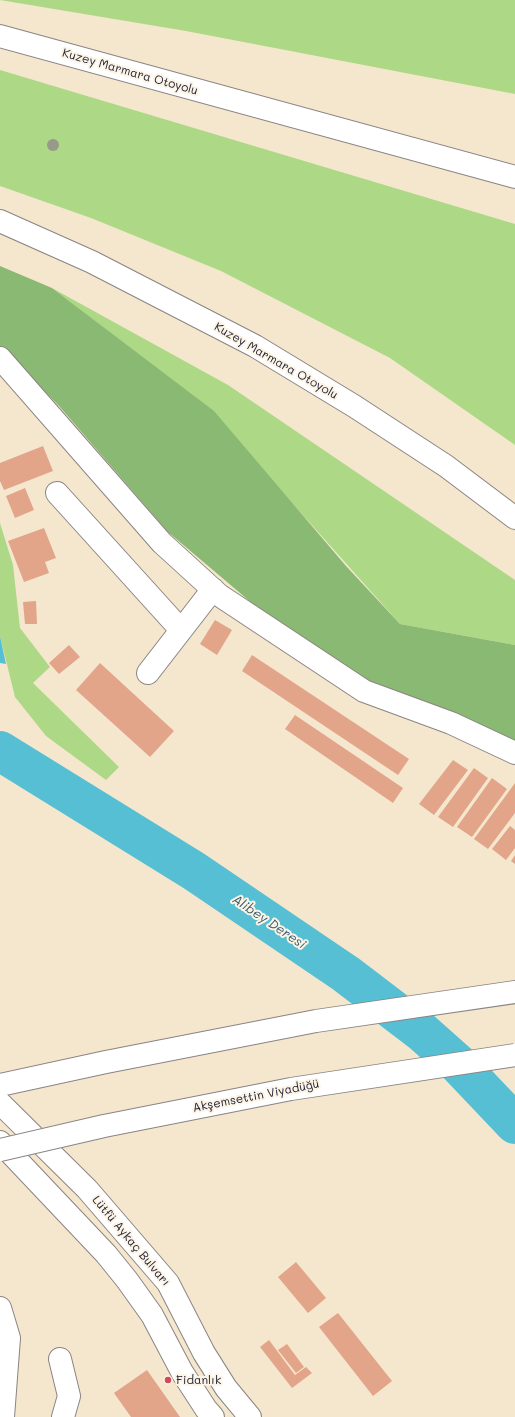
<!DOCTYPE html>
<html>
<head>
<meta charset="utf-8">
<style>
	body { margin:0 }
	canvas { display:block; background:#f4e7cd }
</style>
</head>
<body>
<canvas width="515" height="1417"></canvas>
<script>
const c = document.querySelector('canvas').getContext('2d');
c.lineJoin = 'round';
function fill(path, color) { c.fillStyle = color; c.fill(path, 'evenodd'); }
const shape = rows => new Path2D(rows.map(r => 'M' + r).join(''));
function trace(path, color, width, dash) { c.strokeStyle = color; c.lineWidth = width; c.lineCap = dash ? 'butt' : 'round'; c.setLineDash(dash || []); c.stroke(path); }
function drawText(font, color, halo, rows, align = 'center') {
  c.font = font + ' Mali,sans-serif'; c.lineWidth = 4; c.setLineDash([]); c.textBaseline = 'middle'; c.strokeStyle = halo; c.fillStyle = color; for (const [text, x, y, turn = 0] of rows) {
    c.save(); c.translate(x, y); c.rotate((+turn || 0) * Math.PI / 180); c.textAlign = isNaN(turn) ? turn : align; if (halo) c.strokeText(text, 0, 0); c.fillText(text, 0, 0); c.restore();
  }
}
const green = shape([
	[0,0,515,0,515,94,186,31],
	[0,70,515,224,515,445,390,358,221,271,91,218,0,186],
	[52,288,228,385,515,580,515,645,400,624,204,404],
	[0,523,13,565,20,628,50,667,33,683,119,767,106,780,46,736,15,697,0,636]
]);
const forest = shape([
	[0,266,52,288,214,411,346,566,400,624,515,645,515,740,368,683,266,615,168,532,59,406,0,346]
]);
const water = shape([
	[0,636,6,664,0,663]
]);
const river = shape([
	[0,751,194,871,346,974,422,1032,458,1064,515,1124]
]);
const building = shape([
	[43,446,53,471,4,490,0,481,0,463],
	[25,488,34,510,15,518,6,496],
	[44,528,56,558,45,562,49,573,24,582,8,541],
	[36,601,37,624,25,624,23,602],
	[215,620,232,630,217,655,200,644],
	[69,645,80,657,59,674,49,663],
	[252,655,409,759,398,775,242,671],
	[100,663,174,731,150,757,76,690],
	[295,715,403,788,393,803,285,729],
	[453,760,468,770,434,815,419,804],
	[474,768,488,778,453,827,438,817],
	[492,778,507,789,472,837,457,827],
	[515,783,515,813,488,849,474,839],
	[510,826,515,830,515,848,506,860,492,849],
	[515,855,515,864,511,861],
	[296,1262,326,1298,308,1313,278,1277],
	[338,1313,392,1381,373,1396,319,1327],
	[269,1340,295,1375,306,1367,312,1373,292,1388,260,1347],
	[287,1344,304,1367,296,1373,278,1350],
	[147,1370,180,1417,131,1417,114,1393]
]);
const minor = shape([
	[0,358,162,543,219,595,364,691,451,723,515,753],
	[57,493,181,630],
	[148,673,213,589],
	[0,1308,9,1338,3,1417],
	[60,1359,69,1396,63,1417]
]);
const major = shape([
	[0,1103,87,1189,168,1283,204,1353,226,1388,250,1417],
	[0,1142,106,1254,127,1280,152,1315,182,1372,206,1409,213,1417]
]);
const highway = shape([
	[0,36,515,177],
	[0,221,92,262,255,346,354,406,446,466,515,518],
	[0,1085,106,1062,316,1021,515,992]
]);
const highwayBridge = shape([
	[0,1150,104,1126,291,1089,515,1055]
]);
const trees = [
	[53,145]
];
const markers = [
	[168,1380,4,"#d1495b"]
];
const streetNames = [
	["Kuzey Marmara Otoyolu",130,72,16],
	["Kuzey Marmara Otoyolu",276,361,30],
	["Akşemsettin Viyadüğü",256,1096,-11],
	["Lütfü Aykaç Bulvarı",131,1241,50]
];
const poiNames = [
	["Fidanlık",176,1380]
];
const waterNames = [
	["Alibey Deresi",269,922,34]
];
fill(green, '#add986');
fill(forest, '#8ab973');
fill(water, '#57bfd4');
trace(river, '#57bfd4', 40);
fill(building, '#e3a589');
trace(minor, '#8b8484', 24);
trace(major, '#8b8484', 24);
trace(highway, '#8b8484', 24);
trace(minor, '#fff', 22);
trace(major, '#fff', 22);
trace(highway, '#fff', 22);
trace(highwayBridge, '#8b8484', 24, []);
trace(highwayBridge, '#fff', 22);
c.fillStyle = '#989989';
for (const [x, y] of trees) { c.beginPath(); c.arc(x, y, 6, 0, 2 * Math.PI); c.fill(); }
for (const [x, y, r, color] of markers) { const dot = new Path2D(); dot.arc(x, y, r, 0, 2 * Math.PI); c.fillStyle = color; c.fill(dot); trace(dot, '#fcf5e5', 1.5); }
drawText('12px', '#22223b', '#fcf5e5', streetNames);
drawText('12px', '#22223b', '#fcf5e5', poiNames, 'left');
drawText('italic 13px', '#355971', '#fcf5e5', waterNames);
</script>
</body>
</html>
